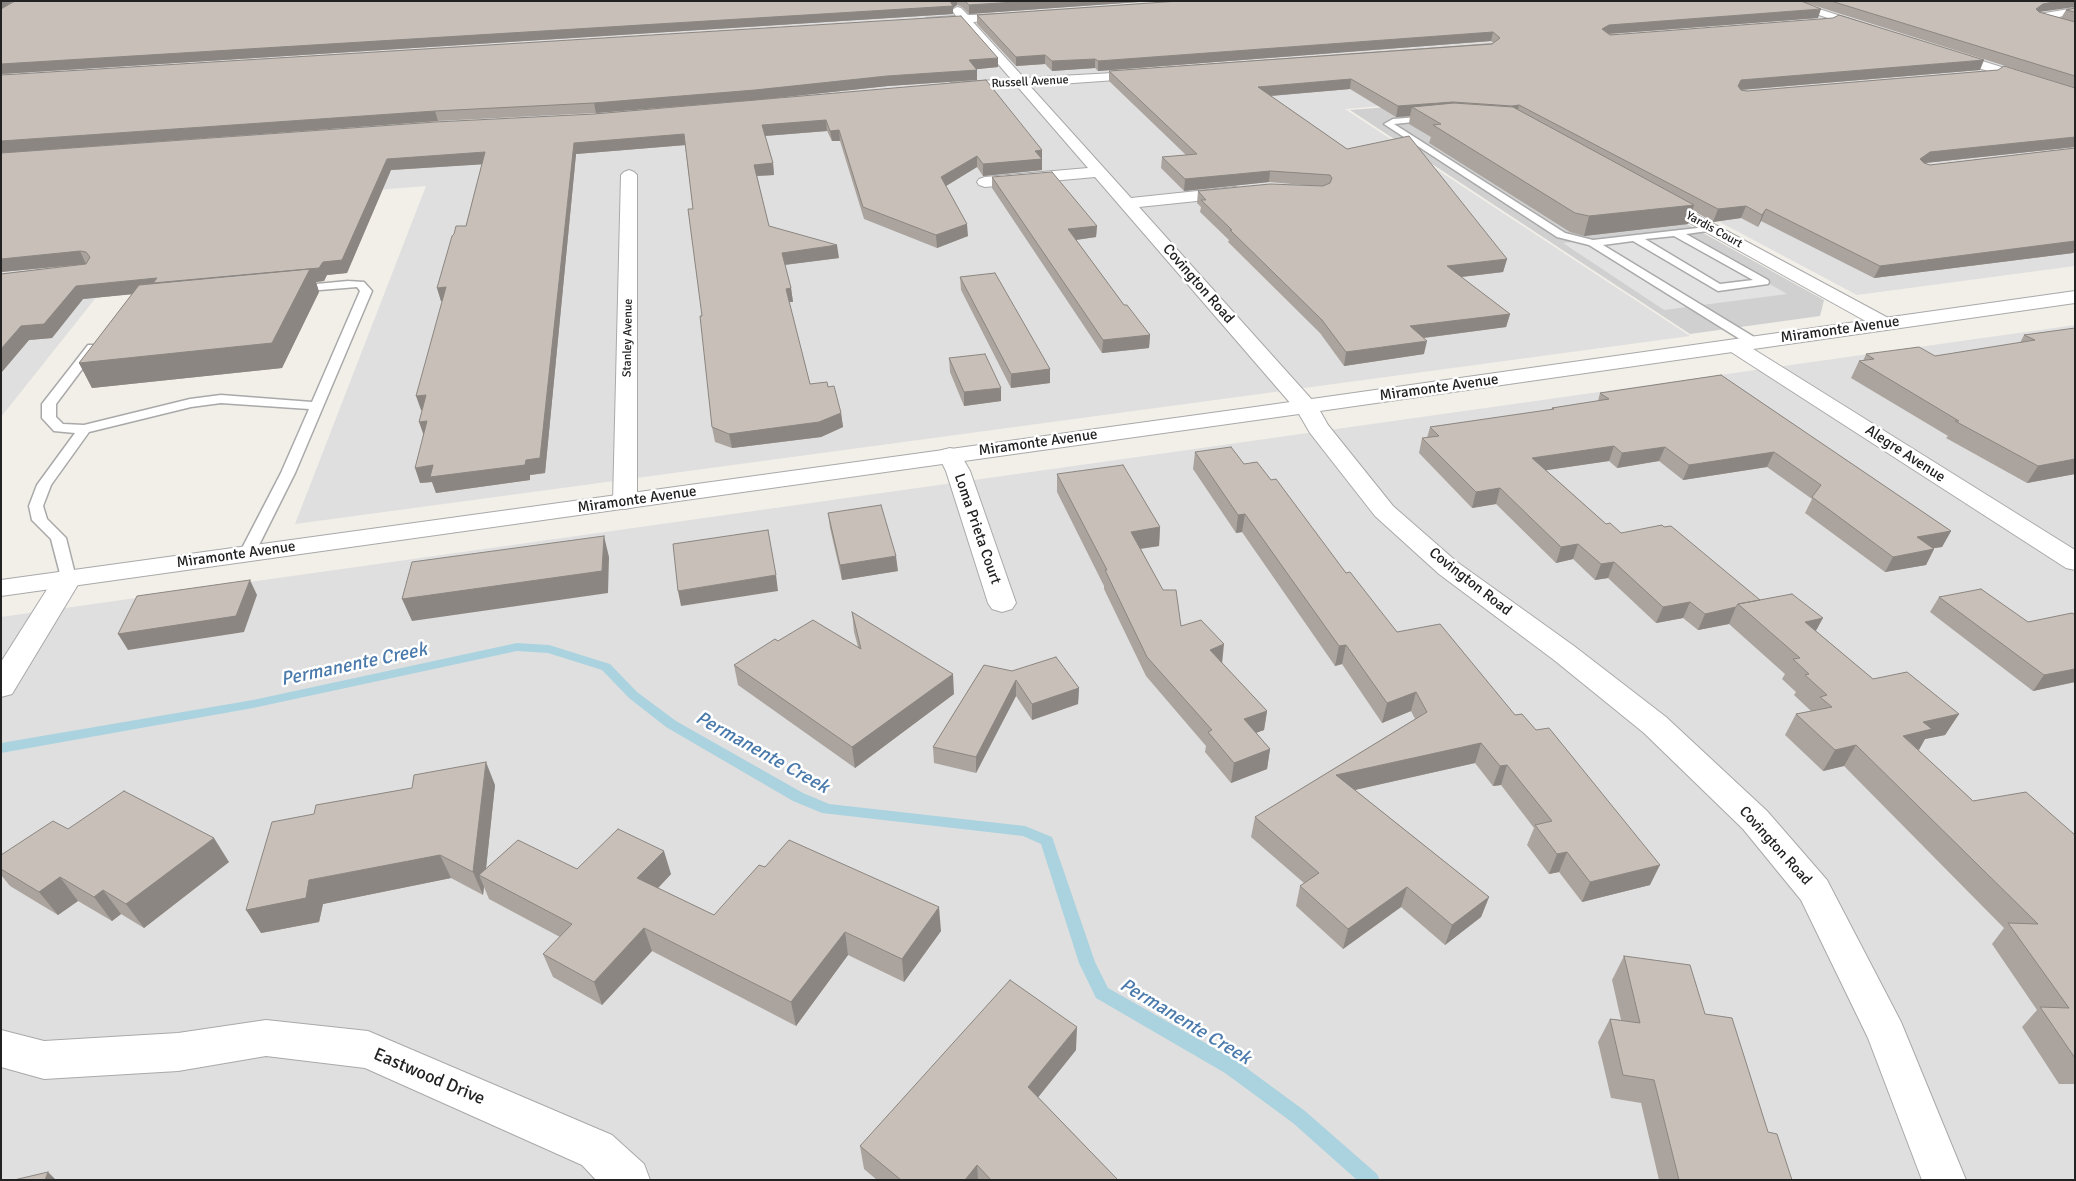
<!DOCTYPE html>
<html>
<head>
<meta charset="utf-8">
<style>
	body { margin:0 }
	#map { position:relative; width:2076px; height:1181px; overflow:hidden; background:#f2efe9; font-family:Signika,sans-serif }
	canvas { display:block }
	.frame { position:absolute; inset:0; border:2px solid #222; pointer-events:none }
</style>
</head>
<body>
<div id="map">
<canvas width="2076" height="1181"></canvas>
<div class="frame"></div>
</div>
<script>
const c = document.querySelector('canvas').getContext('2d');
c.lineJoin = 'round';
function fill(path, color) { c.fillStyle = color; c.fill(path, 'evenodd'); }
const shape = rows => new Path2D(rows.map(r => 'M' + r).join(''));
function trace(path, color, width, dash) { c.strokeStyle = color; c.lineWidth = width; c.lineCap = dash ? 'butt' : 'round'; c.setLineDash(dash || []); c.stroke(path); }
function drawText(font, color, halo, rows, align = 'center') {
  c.font = font + ' Signika,sans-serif'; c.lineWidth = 5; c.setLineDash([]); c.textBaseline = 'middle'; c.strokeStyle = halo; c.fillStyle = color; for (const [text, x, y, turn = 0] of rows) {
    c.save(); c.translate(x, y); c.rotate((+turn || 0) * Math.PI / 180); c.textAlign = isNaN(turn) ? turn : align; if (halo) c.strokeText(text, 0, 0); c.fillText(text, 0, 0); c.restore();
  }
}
const residential = shape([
	[36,1,2075,1,2075,266,1857,295,1541,127,1478,98,1345,109,1690,336,295,524,426,186,168,207,1,417,1,23],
	[2075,325,2075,1180,1,1180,1,617]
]);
const religious = shape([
	[1465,101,1824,300,1820,316,1690,334,1350,110]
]);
const parking = shape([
	[1677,231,1787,294,1664,310,1563,243]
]);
const stream = shape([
	[517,643,549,645,610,664,637,692,676,721,803,793,829,804,1025,826,1052,837,1095,962,1108,988,1237,1061,1305,1111,1377,1174,1380,1180,1357,1180,1293,1123,1225,1073,1096,998,1079,963,1041,844,1023,836,822,813,793,801,666,727,629,698,602,670,548,653,517,651,253,708,1,753,1,743,253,700,517,643]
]);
const service = shape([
	[1430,116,1433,116,1433,120,1394,124,1565,233,1593,240,1715,226,1715,230,1686,234,1768,280,1769,282,1768,284,1718,291,1633,241,1603,245,1759,340,1761,343,1759,346,1751,346,1589,245,1557,237,1384,124,1393,119,1430,116],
	[1674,236,1753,280,1720,284,1645,239,1674,236],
	[348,281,364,282,372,291,295,473,253,557,241,557,239,554,281,473,309,409,221,403,191,407,89,432,51,485,43,506,47,519,66,538,76,578,74,581,62,581,51,539,32,520,29,506,37,485,75,433,54,431,42,418,42,404,88,345,96,345,98,348,56,404,56,417,63,424,84,425,190,399,221,395,312,402,360,291,357,287,295,292,289,289,295,286,348,281]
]);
const minor = shape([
	[1777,1,1794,1,1875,27,1877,29,1875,31,1867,31,1777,1],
	[957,7,961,8,968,15,1017,14,1018,16,1013,19,973,22,1024,78,1149,71,1151,74,1149,77,1145,78,1030,86,1131,198,1235,187,1241,189,1243,192,1241,195,1235,197,1139,207,1314,402,1317,407,1314,412,1306,414,1298,412,1095,177,985,187,979,185,977,182,979,179,985,177,1088,168,1017,86,946,90,945,87,951,83,1011,79,962,22,927,24,921,21,927,18,956,16,952,10,957,7],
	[2075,8,2075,14,2053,18,2075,24,2075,31,2035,19,2034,17,2039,14,2075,8],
	[1947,50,2075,90,2075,98,1943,57,1941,54,1947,50],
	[629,170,634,172,637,175,637,502,634,507,625,509,616,507,613,502,621,175,624,172,629,170],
	[1658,194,1892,320,1895,324,1892,328,1885,330,1878,328,1652,202,1650,199,1652,196,1658,194],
	[1735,340,1742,342,2075,550,2075,570,2066,568,1728,350,1725,346,1728,342,1735,340],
	[950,448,958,450,970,471,1016,603,1012,609,1002,612,992,609,988,603,946,471,938,455,942,450,950,448],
	[68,570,78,572,82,578,12,694,1,697,1,662,58,572,68,570],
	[266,1020,368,1031,382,1037,612,1135,644,1164,650,1180,596,1180,582,1165,365,1068,266,1056,178,1071,44,1079,1,1067,1,1030,44,1041,178,1033,266,1020]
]);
const tertiary = shape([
	[2075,291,2075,303,1320,411,1328,425,1393,506,1457,562,1574,646,1666,717,1767,811,1827,880,1901,1022,1966,1180,1922,1180,1868,1038,1801,900,1743,829,1644,733,1554,660,1439,574,1375,516,1310,433,1299,414,1,596,1,580,1255,407,2075,291]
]);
const wall = shape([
	[15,1,1153,1,969,14,962,7,957,5,953,8,953,14,1,74,1,9],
	[1179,1,2075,1,2039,12,2061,18,2066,10,2075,8,2075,88,1803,2,1818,18,1609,34,1980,70,1742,90,2075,147,1925,163,1930,165,2075,148,2075,253,2073,253,1874,278,1761,221,1758,227,1741,218,1713,222,1692,210,1688,224,1584,236,1570,232,1429,143,1431,137,1409,124,1410,116,1396,117,1350,89,1271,96,1347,149,1507,259,1503,272,1461,277,1510,314,1506,327,1424,338,1424,354,1344,366,1320,333,1228,242,1229,240,1200,212,1201,207,1197,203,1198,191,1314,186,1269,182,1184,191,1161,168,1162,157,1186,155,1109,81,1109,71,1493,43,1491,41,1098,71,1095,68,1052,71,1045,64,1016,66,977,24,977,15],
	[998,58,998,67,977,69,977,80,888,86,757,100,1042,150,1042,170,983,176,977,167,946,186,968,236,937,248,864,219,840,141,832,141,827,131,765,136,773,163,774,175,757,176,769,226,839,258,785,265,791,288,793,302,789,302,810,384,828,387,841,413,843,427,821,437,732,448,715,442,712,427,693,209,685,145,576,154,545,473,530,475,530,480,436,493,432,482,420,483,423,434,422,410,421,410,442,301,441,301,437,288,466,226,482,164,391,170,347,273,327,275,324,281,316,282,319,292,282,368,92,388,79,363,132,294,83,299,52,338,29,340,1,373,1,274,76,265,1,272,1,153,594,114,755,100,596,113,438,121,1,153,1,75],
	[992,177,1097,226,1096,237,1076,240,1124,305,1150,335,1149,348,1102,353,992,188],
	[960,277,1050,369,1050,383,1011,388,961,290],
	[2075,328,2075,474,2027,483,1946,438,1948,436,1851,378,1859,361,1863,361,1866,354,1935,356,2020,343,2024,335],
	[949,358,1001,401,964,406,950,372],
	[1721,375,1951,531,1942,547,1933,548,1934,549,1926,565,1885,572,1805,513,1812,499,1767,467,1683,480,1659,461,1617,468,1609,461,1546,470,1606,524,1621,533,1760,600,1816,631,1873,679,1959,714,1945,735,1925,739,1918,750,1973,801,2075,835,2075,1084,2059,1084,2022,1027,2037,1010,1992,944,2004,928,1844,766,1823,771,1785,735,1796,714,1811,711,1794,695,1796,692,1782,679,1785,674,1729,624,1698,630,1683,618,1656,623,1608,578,1595,580,1573,559,1556,563,1496,504,1472,508,1419,453,1422,438,1427,438,1430,427,1551,410,1552,408,1598,401,1600,393],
	[1195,452,1244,464,1271,480,1346,573,1397,632,1650,885,1582,902,1559,872,1549,874,1527,845,1534,828,1501,785,1493,786,1475,763,1355,790,1489,897,1481,917,1445,945,1401,907,1343,949,1296,906,1300,886,1304,883,1251,837,1255,817,1415,719,1411,711,1382,723,1342,664,1335,666,1242,532,1236,533,1193,469],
	[1057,474,1160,527,1159,546,1141,549,1181,626,1222,663,1267,711,1264,730,1256,733,1270,749,1267,769,1231,783,1205,752,1206,746,1146,676,1104,589,1104,586,1057,492],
	[828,513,898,571,842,580,830,528],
	[1939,597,2028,622,2075,615,2075,682,2033,691,1930,612],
	[852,612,954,694,855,768,738,685,734,665,778,641,858,647,854,632],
	[984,665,1079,688,1078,704,1032,720,1016,696,976,773,934,763,933,747],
	[495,785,486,868,577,869,671,874,658,888,714,915,765,867,941,931,904,982,848,955,796,1026,652,951,602,1005,553,977,543,954,560,937,489,899,484,887,483,895,451,878,323,904,319,922,261,933],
	[68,829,229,862,144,928,121,914,112,921,78,901,58,915,10,886,1,875,1,855],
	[1624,956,1705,1014,1768,1132,1792,1180,1659,1180,1641,1103,1611,1098,1598,1042,1610,1019,1621,1020,1612,980],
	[1076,1050,1038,1097,1118,1180,877,1180,864,1169,860,1146]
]);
const shadedWall = shape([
	[1,1,14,1,1,9],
	[950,1,957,1,957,5,953,8,953,14,1,74,1,64],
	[1030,1,1153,1,969,14,969,5],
	[2059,1,2075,1,2075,7,2039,12,2036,9,2043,4],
	[1821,9,1818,18,1607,34,1602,29,1609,25],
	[1493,32,1491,41,1098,71,1098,61],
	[1045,55,1045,64,1016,66,1016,57],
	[998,58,998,67,969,70,969,60],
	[1095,59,1095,68,1052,71,1052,61],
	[1984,60,1980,70,1738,90,1738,86,1741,80],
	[977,70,977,80,888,86,757,100,596,113,594,103,887,76],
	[1351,79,1350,89,1257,97,1258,87],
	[1453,102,1451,112,1412,107,1410,116,1396,117,1398,106],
	[1519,105,1517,115,1510,117,1512,106],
	[435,111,438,121,1,153,1,141],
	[826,120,827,131,764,136,762,125],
	[839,130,840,141,832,141,830,131],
	[684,134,686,145,576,154,545,473,530,475,530,480,436,493,432,482,420,483,415,468,433,465,574,143],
	[2075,137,2075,147,1925,163,1915,170,1920,159,1930,152],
	[1042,150,1042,170,983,176,983,164,1035,151],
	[485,152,488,164,391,170,347,273,327,275,324,281,316,282,319,292,282,368,92,388,79,363,155,292,83,299,52,338,29,340,1,373,1,349,21,326,76,286,323,262,387,159],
	[977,156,977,167,941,189,941,177],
	[773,163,774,175,755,176,754,165],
	[1270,171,1269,182,1184,191,1185,179],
	[1694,205,1688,224,1584,236,1589,216],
	[1746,206,1741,218,1713,222,1718,209],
	[1766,209,1761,221,1758,227,1762,215],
	[967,224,968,236,937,248,936,235],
	[1097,226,1096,237,1068,241,1068,229],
	[2075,241,2075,250,2073,253,1874,278,1880,266],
	[837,245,839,258,783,265,782,253],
	[80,251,86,264,1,272,1,259],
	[1507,259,1503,272,1444,279,1447,266],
	[446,287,450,300,441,301,437,288],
	[791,288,793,302,788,302,786,289],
	[1510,314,1506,327,1407,340,1410,326],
	[1150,335,1149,348,1102,353,1103,340],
	[1427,341,1424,354,1344,366,1346,352],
	[1050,369,1050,383,1011,388,1011,374],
	[1001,388,1001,401,964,406,964,392],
	[426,395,431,409,421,410,416,396],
	[841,413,843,427,821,437,732,448,729,434],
	[427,421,424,436,419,422],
	[1614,446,1609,461,1527,473,1532,458],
	[1665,447,1659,461,1617,468,1622,453],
	[1774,452,1767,467,1683,480,1689,465],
	[2075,459,2075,474,2027,483,2038,466],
	[1500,488,1496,504,1472,508,1476,492],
	[1245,514,1242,532,1236,533,1238,515],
	[1160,527,1159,546,1130,550,1131,532],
	[1951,531,1942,547,1908,552,1917,537],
	[604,536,609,557,608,593,412,621,402,599],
	[1578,544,1573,559,1556,563,1561,547],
	[1934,549,1926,565,1885,572,1893,557],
	[896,556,898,571,842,580,840,565],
	[1614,562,1608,578,1595,580,1601,564],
	[776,575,778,591,681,606,678,591],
	[250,580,257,595,244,632,128,650,118,634],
	[1690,602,1683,618,1656,623,1663,607],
	[1736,607,1729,624,1698,630,1705,614],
	[1823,618,1812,638,1805,622],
	[1224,644,1222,664,1210,650],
	[1346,645,1342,664,1335,666,1339,646],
	[2075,669,2075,682,2033,691,2044,675],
	[953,674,954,694,855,768,852,747],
	[1016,680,1016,696,976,773,976,757],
	[1079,688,1078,704,1032,720,1032,704],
	[1416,692,1411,711,1382,723,1387,703],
	[1267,711,1264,730,1241,738,1244,719],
	[1959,714,1945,735,1925,739,1919,750,1903,736,1923,722],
	[1481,743,1475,763,1332,795,1336,775],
	[1856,745,1844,766,1823,771,1835,750],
	[1270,749,1267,769,1231,783,1234,763],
	[486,762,495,785,485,878,479,875,484,887,483,895,473,872],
	[1507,765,1501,785,1493,786,1500,766],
	[214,838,229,862,144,928,126,904],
	[664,851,671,874,645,902,637,878],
	[1567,852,1559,872,1549,874,1557,854],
	[440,855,451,878,323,904,319,922,261,933,246,910,309,880],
	[1660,865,1650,885,1582,902,1590,882],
	[60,877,78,901,58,915,39,892],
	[1407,887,1401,907,1343,949,1348,929],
	[103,890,121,914,112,921,94,897],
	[1489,897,1481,917,1445,945,1452,925],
	[939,907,941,931,904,982,902,959],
	[644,928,652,951,602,1005,594,982],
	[845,932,848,955,796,1026,791,1002],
	[1077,1027,1076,1050,1028,1110,1028,1087],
	[977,1165,978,1180,965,1180],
	[48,1172,56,1180,45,1180]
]);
const building = shape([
	[15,1,950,1,953,6,1,64,1,9,15,1],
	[965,1,1030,1,969,5,965,1],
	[1179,1,1801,1,1821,9,1609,25,1602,29,1610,35,1833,18,1839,15,1984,60,1741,80,1738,86,1741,90,1747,91,1998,70,2004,66,2075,88,2075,137,1930,152,1920,159,1924,163,1930,165,2075,148,2075,241,1880,266,1766,209,1762,215,1746,206,1718,209,1519,105,1512,106,1453,102,1398,106,1351,79,1258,87,1347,149,1409,136,1507,259,1447,266,1510,314,1410,326,1427,341,1346,352,1322,320,1230,230,1232,230,1201,200,1206,200,1198,191,1270,184,1323,186,1330,183,1332,178,1330,175,1270,171,1185,179,1162,157,1197,154,1109,71,1492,44,1500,38,1493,32,1098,61,1095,59,1052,61,1045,55,1016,57,977,15,1179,1],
	[1831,1,2059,1,2043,4,2036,9,2039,12,2075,22,2075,76,1831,1],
	[2075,8,2075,12,2066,10,2075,8],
	[961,16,998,58,969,60,977,70,887,76,755,90,594,103,435,111,1,141,1,75,961,16],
	[986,80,1042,150,1035,151,1042,159,983,164,977,156,941,177,967,224,936,235,863,207,839,130,830,131,826,120,762,125,773,163,754,165,769,226,837,245,782,253,791,288,786,289,810,384,827,382,828,387,834,386,841,413,819,422,729,434,712,427,700,316,702,316,688,209,693,209,684,134,574,143,540,458,526,460,525,465,430,477,433,465,415,468,427,421,419,422,426,395,416,396,446,287,437,288,452,236,454,234,456,226,466,226,485,152,387,159,342,260,323,262,319,268,153,283,157,278,76,286,44,324,21,326,1,349,1,274,86,264,90,257,86,252,80,251,1,259,1,153,435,122,594,114,986,80],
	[1454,103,1513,107,1694,205,1589,216,1575,213,1433,125,1441,124,1412,107,1454,103],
	[1052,172,1097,226,1068,229,1124,305,1127,305,1150,335,1103,340,992,177,1052,172],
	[310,269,272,343,79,363,139,285,310,269],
	[995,273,1050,369,1011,374,960,277,995,273],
	[2075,328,2075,459,2038,466,1955,421,1959,421,1859,361,1874,359,1866,354,1919,347,1935,356,2035,340,2024,335,2075,328],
	[985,354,1001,388,964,392,949,358,985,354],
	[1721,375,1951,531,1917,537,1934,549,1893,557,1812,497,1821,485,1774,452,1689,465,1665,447,1622,453,1614,446,1532,458,1606,524,1610,523,1621,533,1662,525,1664,527,1671,526,1760,600,1738,604,1736,607,1705,614,1690,602,1663,607,1614,562,1601,564,1578,544,1561,547,1500,488,1476,492,1422,438,1439,436,1430,427,1554,409,1552,408,1609,399,1600,393,1721,375],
	[1231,447,1244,464,1257,462,1271,480,1276,479,1346,573,1350,572,1397,632,1440,624,1515,715,1522,714,1536,730,1549,728,1660,865,1590,882,1567,852,1557,854,1535,825,1552,821,1507,765,1500,766,1481,743,1336,775,1489,897,1452,925,1407,887,1348,929,1300,886,1319,873,1255,817,1427,712,1416,692,1387,703,1346,645,1339,646,1245,514,1238,515,1195,452,1231,447],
	[1123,465,1160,527,1131,532,1163,590,1176,590,1181,626,1201,620,1224,644,1210,650,1267,711,1244,719,1270,749,1234,763,1208,732,1212,730,1147,657,1105,570,1107,570,1057,474,1123,465],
	[881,505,896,556,840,565,828,513,881,505],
	[768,530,776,575,678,591,673,544,768,530],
	[604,536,602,571,402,599,412,562,604,536],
	[250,580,236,616,118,634,137,596,250,580],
	[1981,589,2028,622,2072,613,2075,615,2075,669,2044,675,1939,597,1981,589],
	[1792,594,1823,618,1805,622,1873,679,1907,672,1959,714,1923,722,1932,729,1903,736,1973,801,2026,792,2075,835,2075,1058,2040,1007,2069,1008,2008,923,2038,924,1856,745,1835,750,1796,714,1832,707,1820,697,1827,695,1805,675,1809,674,1793,659,1800,658,1738,604,1792,594],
	[852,612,953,674,852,747,734,665,775,639,778,641,813,620,861,649,852,612],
	[1056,657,1079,688,1032,704,1016,680,976,757,933,747,984,665,1012,671,1056,657],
	[486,762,473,872,440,855,309,880,306,898,246,910,272,822,314,814,316,805,412,788,414,775,486,762],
	[124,791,214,838,126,904,103,890,94,897,60,877,39,892,1,869,1,855,53,821,68,829,124,791],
	[618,829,664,851,637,878,714,915,759,865,765,867,789,840,939,907,902,959,845,932,791,1002,644,928,594,982,543,954,572,924,479,875,518,840,577,869,618,829],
	[1624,956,1690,965,1705,1014,1732,1018,1768,1132,1777,1134,1792,1180,1679,1180,1654,1080,1623,1075,1610,1019,1640,1023,1624,956],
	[1010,980,1077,1027,1028,1087,1118,1180,991,1180,977,1165,965,1180,901,1180,860,1146,1010,980],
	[48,1172,45,1180,14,1180,48,1172]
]);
const farStreetnames = [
	["Russell Avenue",1030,82,-3],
	["Yardis Court",1714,230,29],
	["Stanley Avenue",628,338,-89]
];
const streetNames = [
	["Covington Road",1198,284,49],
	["Miramonte Avenue",1840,330,-8],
	["Miramonte Avenue",1439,388,-8],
	["Miramonte Avenue",1038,443,-8],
	["Alegre Avenue",1905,454,33],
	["Miramonte Avenue",637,500,-8],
	["Loma Prieta Court",977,529,71],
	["Miramonte Avenue",236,555,-8],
	["Covington Road",1470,582,38],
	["Covington Road",1775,846,48]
];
const nearStreetnames = [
	["Eastwood Drive",429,1077,23]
];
const nearWaternames = [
	["Permanente Creek",354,665,-12],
	["Permanente Creek",762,753,29],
	["Permanente Creek",1185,1022,31]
];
fill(residential, '#e0dfdf');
fill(religious, '#d0d0d0');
fill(parking, '#e2e2e2');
fill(stream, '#aad3df');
trace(service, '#a9a9a9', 3);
trace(minor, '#a9a9a9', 2);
trace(tertiary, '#a9a9a9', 2);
fill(service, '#fff');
fill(minor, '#fff');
fill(tertiary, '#fff');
fill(wall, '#aba49e');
fill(shadedWall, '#8b8681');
fill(building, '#c7bfb8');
trace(building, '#8b8681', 1);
drawText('12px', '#222', '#fff', farStreetnames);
drawText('15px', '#222', '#fff', streetNames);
drawText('18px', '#222', '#fff', nearStreetnames);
drawText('italic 19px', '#4a7aab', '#fff', nearWaternames);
</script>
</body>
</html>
